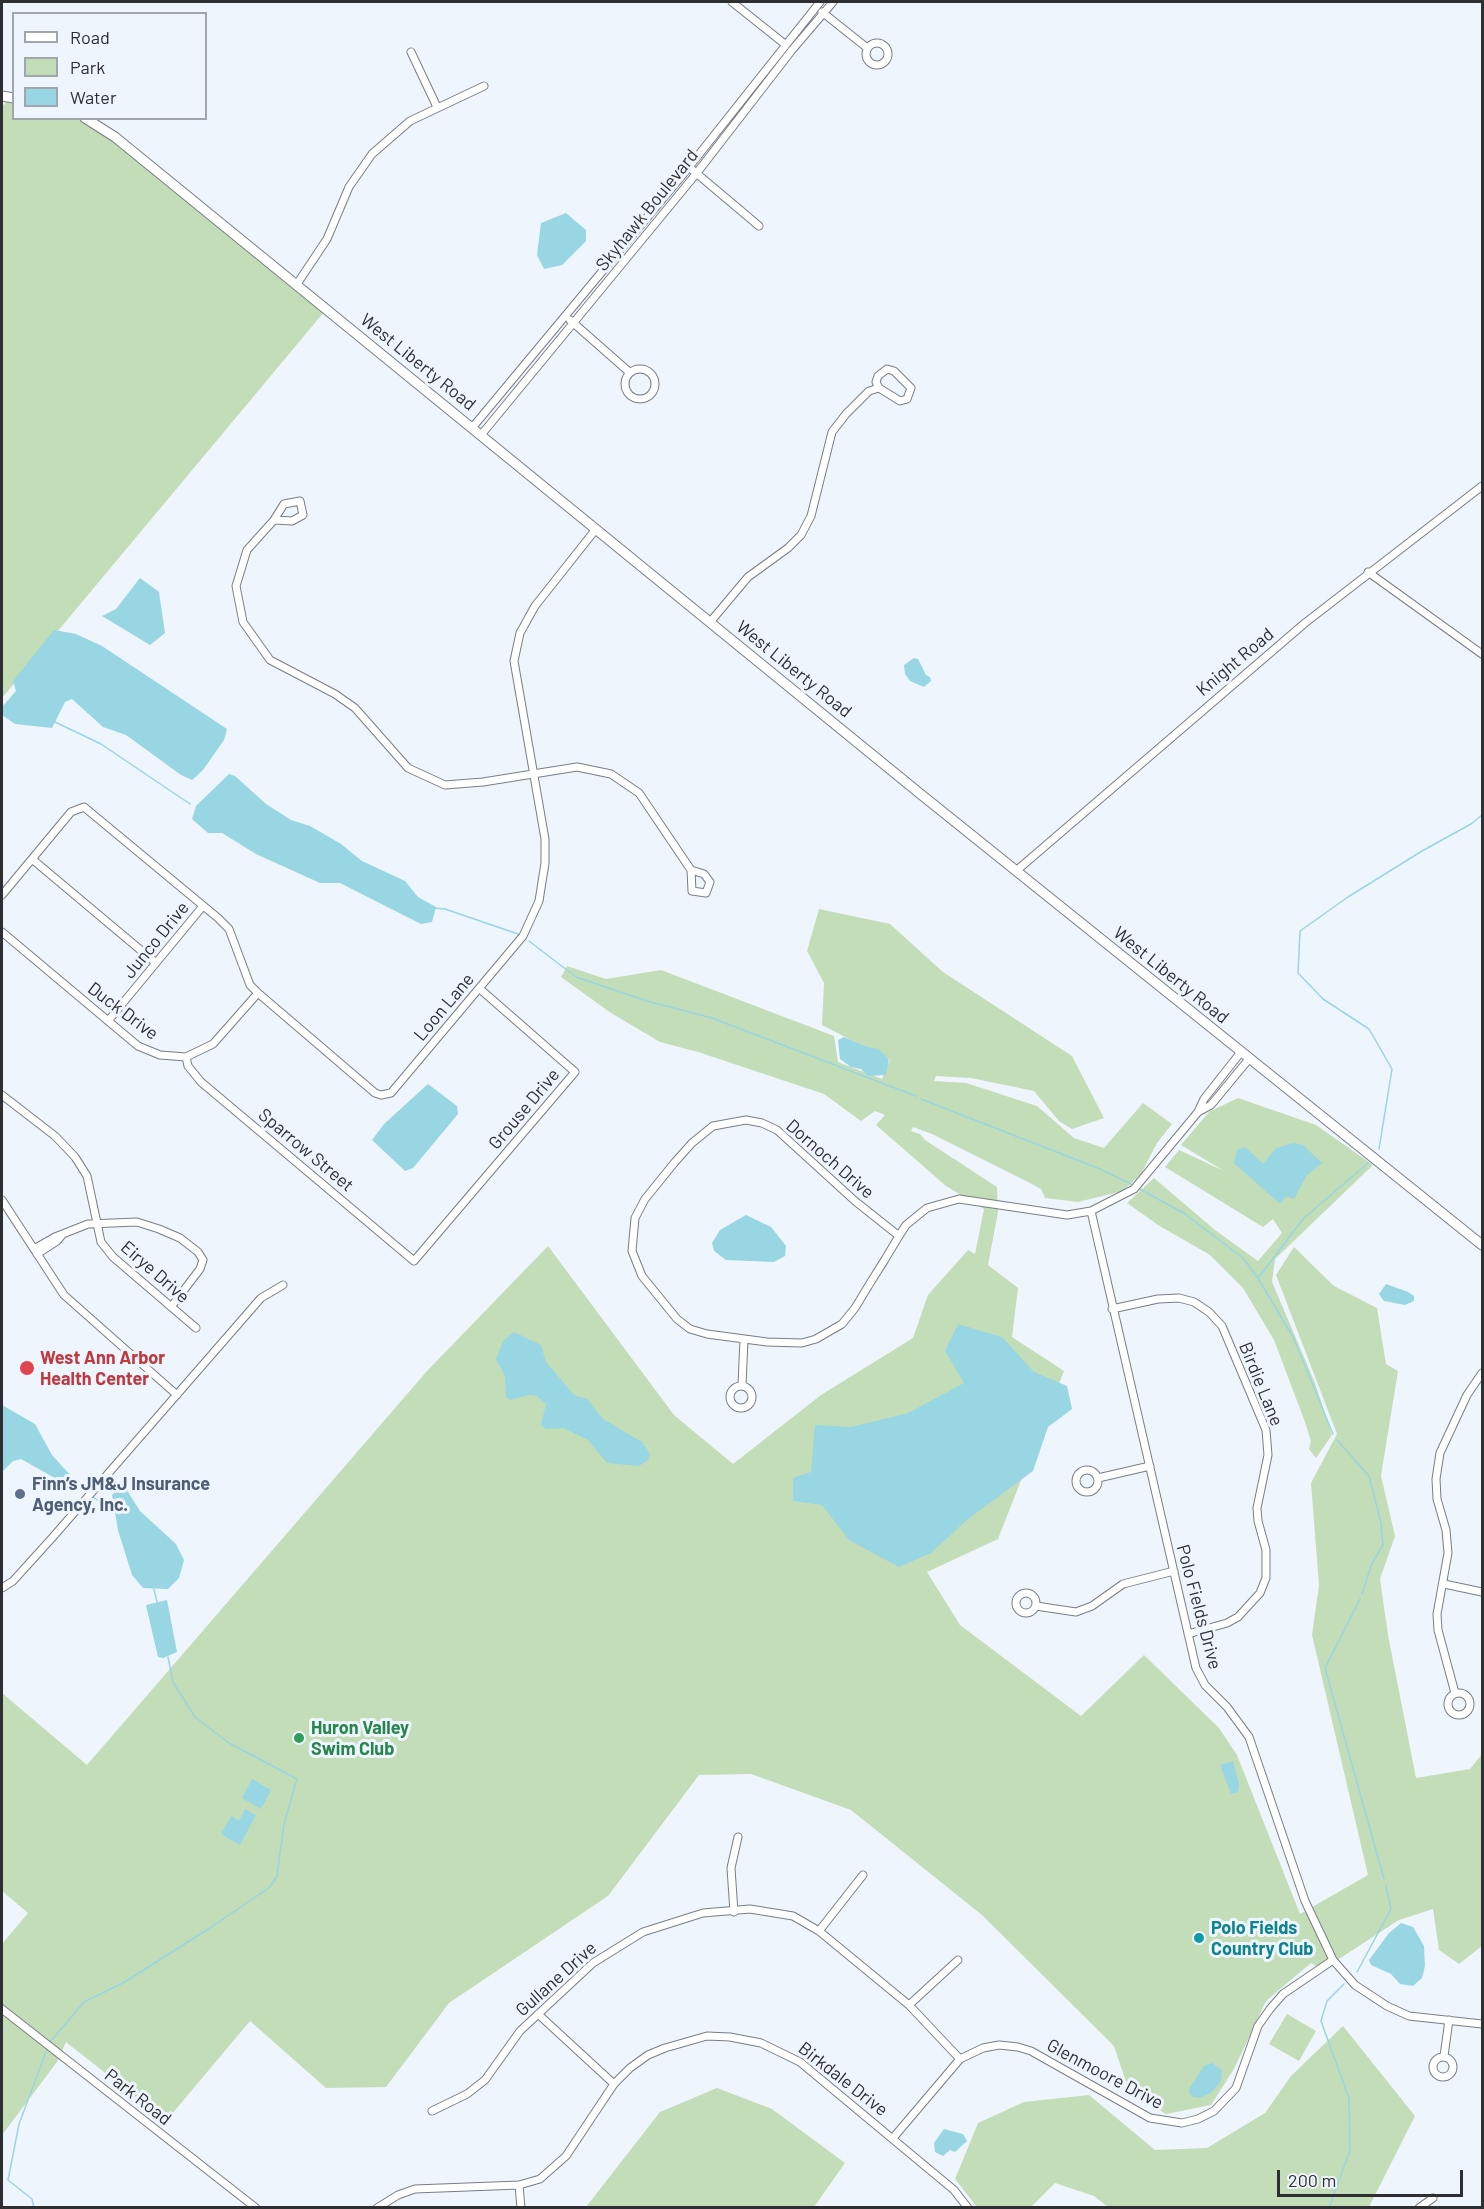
<!DOCTYPE html>
<html>
<head>
<meta charset="utf-8">
<style>
	body { margin:0 }
	#map { position:relative; width:1484px; height:2209px; overflow:hidden; background:#eff5fd; font-family:Barlow,sans-serif }
	canvas { display:block }
	.frame { position:absolute; inset:0; border:3px solid #2d2f32; pointer-events:none }
	.legend { position:absolute; left:12px; top:12px; width:195px; height:108px; box-sizing:border-box; background:#eff5fd; border:2px solid #a1a6ac; margin:0; padding:8px 10px; list-style:none; font-size:18px; color:#2d2f32 }
	.legend li { display:flex; align-items:center; gap:12px; height:30px }
	.legend b { width:30px; border:2px solid #a1a6ac }
	.scale { position:absolute; left:1277px; top:2170px; width:186px; height:27px; box-sizing:border-box; border:3px solid #2d2f32; border-top:0; padding-left:8px; font-size:18px; line-height:21px; white-space:nowrap; color:#2d2f32; -webkit-text-stroke:4px #eff5fd; paint-order:stroke }
</style>
</head>
<body>
<div id="map">
<canvas width="1484" height="2209"></canvas>
<div class="frame"></div>
<ul class="legend">
<li><b style="height:8px;background:#fff"></b>Road</li>
<li><b style="height:16px;background:#c3ddb8"></b>Park</li>
<li><b style="height:16px;background:#97d6e2"></b>Water</li>
</ul>
<div class="scale">200 m</div>
</div>
<script>
const c = document.querySelector('canvas').getContext('2d');
c.lineJoin = 'round';
function fill(path, color) { c.fillStyle = color; c.fill(path, 'evenodd'); }
const shape = rows => new Path2D(rows.map(r => 'M' + r).join(''));
function trace(path, color, width, dash) { c.strokeStyle = color; c.lineWidth = width; c.lineCap = dash ? 'butt' : 'round'; c.setLineDash(dash || []); c.stroke(path); }
function drawText(font, color, halo, rows, align = 'center') {
  c.font = font + ' Barlow,sans-serif'; c.lineWidth = 6; c.setLineDash([]); c.textBaseline = 'middle'; c.strokeStyle = halo; c.fillStyle = color; for (const [text, x, y, turn = 0] of rows) {
    c.save(); c.translate(x, y); c.rotate((+turn || 0) * Math.PI / 180); c.textAlign = isNaN(turn) ? turn : align; if (halo) c.strokeText(text, 0, 0); c.fillText(text, 0, 0); c.restore();
  }
}
const green = shape([
	[13,93,14,118,86,119,324,312,2,698,2,107],
	[819,909,890,924,943,972,1072,1056,1104,1118,1072,1129,1059,1121,1034,1091,971,1078,936,1076,934,1081,966,1083,1037,1106,1074,1138,1104,1148,1143,1103,1172,1124,1157,1143,1141,1174,1123,1191,1078,1202,1045,1198,1041,1189,1026,1181,932,1134,913,1127,911,1131,920,1134,925,1140,997,1187,998,1212,988,1265,1018,1288,1012,1337,1064,1371,998,1539,927,1572,960,1625,1081,1716,1144,1655,1219,1728,1237,1755,1300,1914,1368,1875,1312,1635,1319,1585,1311,1483,1337,1434,1276,1275,1294,1247,1334,1286,1377,1308,1386,1364,1398,1371,1381,1476,1395,1536,1380,1579,1388,1635,1416,1778,1470,1769,1482,1754,1482,1946,1459,1964,1439,1950,1433,1909,1399,1920,1322,1970,1311,1963,1266,2001,1234,2069,1211,2105,1166,2114,1129,2091,1114,2046,982,1915,851,1810,751,1774,699,1775,608,1896,449,2003,386,2087,326,2088,250,2021,166,2121,66,2042,57,2062,2,2135,2,1944,28,1913,2,1891,2,1693,87,1765,427,1371,548,1246,674,1415,733,1464,821,1395,913,1338,928,1295,968,1250,975,1254,984,1209,946,1186,876,1125,885,1115,875,1111,861,1121,824,1094,698,1052,660,1042,611,1013,561,977,567,966,606,979,661,970,834,1036,838,1062,882,1079,890,1060,822,1025,824,983,807,951],
	[1238,1098,1316,1125,1373,1165,1275,1259,1272,1282,1315,1383,1332,1435,1316,1458,1309,1449,1311,1441,1305,1422,1274,1340,1243,1288,1210,1255,1158,1225,1127,1203,1154,1178,1215,1230,1258,1261,1282,1233,1273,1219,1263,1227,1165,1167,1179,1150,1224,1171,1181,1145,1209,1112],
	[1287,2014,1316,2031,1299,2061,1269,2044],
	[1343,2026,1415,2116,1369,2207,1108,2207,1094,2196,1055,2183,1031,2207,977,2207,955,2179,978,2123,1024,2102,1089,2095,1155,2150,1207,2148,1265,2113,1291,2076],
	[717,2088,772,2109,845,2163,814,2207,586,2207,660,2112]
]);
const water = shape([
	[566,213,586,230,586,241,562,265,544,269,537,255,541,223],
	[140,578,159,592,165,633,150,645,102,616,116,609],
	[54,630,76,634,102,646,227,729,224,740,203,770,192,780,181,775,126,735,103,727,72,699,65,702,52,728,15,724,2,715,2,707,16,691,13,681],
	[914,658,918,659,926,675,930,677,931,681,924,687,910,681,905,674,904,665],
	[229,774,235,776,266,804,291,820,310,826,341,844,362,861,405,881,418,897,436,907,432,922,421,924,340,883,320,883,256,854,222,833,208,833,192,819,196,806],
	[844,1037,867,1047,878,1049,886,1056,889,1060,886,1075,868,1076,861,1069,851,1067,840,1059,838,1040],
	[428,1084,457,1106,458,1114,413,1168,405,1171,372,1140,384,1124],
	[1293,1143,1303,1145,1322,1163,1307,1175,1294,1199,1286,1196,1280,1204,1234,1163,1237,1150,1245,1147,1263,1164,1276,1148],
	[746,1215,771,1227,786,1246,785,1256,774,1262,726,1260,714,1251,712,1243,720,1230],
	[1386,1284,1408,1292,1414,1296,1414,1301,1405,1305,1384,1301,1379,1294],
	[958,1324,1002,1337,1034,1372,1067,1386,1072,1409,1048,1427,1033,1471,968,1519,931,1553,899,1567,849,1540,822,1505,793,1501,793,1478,811,1472,815,1425,851,1427,908,1413,964,1383,945,1351],
	[514,1332,541,1345,546,1362,574,1395,587,1399,603,1419,642,1442,650,1454,648,1460,639,1466,607,1463,588,1440,563,1428,546,1429,541,1425,546,1404,537,1396,529,1395,510,1400,506,1397,505,1376,496,1359,503,1341],
	[2,1405,35,1424,52,1455,82,1488,69,1486,21,1459,13,1461,2,1472],
	[125,1487,140,1511,176,1544,184,1560,179,1578,168,1589,143,1588,132,1575,118,1530,112,1495,119,1488],
	[167,1600,177,1652,163,1658,158,1657,146,1605],
	[1233,1761,1239,1784,1238,1792,1231,1794,1220,1765],
	[252,1779,271,1790,261,1809,242,1798],
	[245,1809,256,1815,240,1845,221,1834,231,1816,239,1821],
	[1401,1923,1413,1927,1424,1946,1425,1966,1422,1978,1413,1986,1400,1984,1391,1974,1371,1965,1369,1960,1389,1933],
	[1212,2063,1222,2070,1221,2081,1211,2093,1199,2098,1192,2097,1189,2092,1190,2087,1204,2066],
	[944,2129,963,2134,967,2141,955,2152,950,2150,943,2156,935,2152,934,2143]
]);
const stream = shape([
	[55,722,101,744,190,804],
	[434,908,445,909,518,934],
	[529,941,576,977,647,1001,712,1018,916,1096],
	[921,1099,1100,1169,1133,1185],
	[1379,1149,1392,1069,1369,1029,1323,999,1298,973,1300,931,1348,897,1422,851,1471,824,1482,815],
	[1138,1188,1185,1214,1243,1258,1258,1278,1293,1337,1333,1434],
	[1259,1277,1303,1219,1368,1163],
	[1337,1440,1369,1476,1381,1523,1383,1545,1372,1563,1362,1594],
	[82,1488,88,1493],
	[92,1496,114,1513],
	[154,1589,157,1602],
	[1360,1599,1325,1668,1384,1879],
	[1357,1972,1391,1909,1386,1886],
	[50,2042,84,2002,123,1983,210,1928,270,1887,277,1876,284,1824,297,1779,229,1743,195,1717,173,1682,168,1657],
	[34,2208,32,2199,8,2180,19,2124,47,2049],
	[1329,2208,1350,2150,1349,2098,1321,2021,1327,2001,1344,1984]
]);
const minor = shape([
	[732,2,786,45],
	[822,12,866,47],
	'866 54a11 11 0 1 1 22 0a11 11 0 1 1-22 0Z',
	[411,52,437,107],
	[689,167,759,226],
	[297,284,327,239,349,187,372,154,410,121,484,86],
	[570,320,628,371],
	'625 384a15 15 0 1 1 30 0a15 15 0 1 1-30 0Z',
	[472,428,689,167,820,2],
	[481,435,696,174,792,50,833,2],
	[274,520,284,504,300,501,303,515,292,521,274,520,247,550,236,586,243,622,270,660,335,694,355,708,408,768,445,785,483,782,577,767,611,774,639,793,691,870,692,891,706,893,710,882,704,874,691,870],
	[1368,572,1482,654],
	[711,621,748,577,788,548,801,535,811,516,832,432,846,414,869,391,879,388,900,401,907,399,911,388,894,371,887,369,878,376,876,382,879,388],
	[32,859,156,963],
	[1016,871,1305,623,1482,486],
	[2,895,71,812,84,807,218,918,229,929,250,985,258,993,375,1093,381,1095,391,1093,523,936,539,901,545,863,545,839,514,661,520,633,535,606,596,529],
	[2,932,138,1046,160,1055,186,1057,213,1044,258,993],
	[108,1021,203,906],
	[186,1057,188,1066,201,1082,414,1261,575,1072,480,989],
	[2,1095,55,1136,75,1157,87,1176,101,1242,113,1257,196,1328],
	[1198,1112,1211,1105,1249,1059],
	[2,1200,64,1295,177,1395],
	[1091,1211,1196,1668,1205,1685,1227,1707,1249,1737,1305,1901,1333,1960,1355,1985,1387,2006,1409,2016,1482,2024],
	[899,1236,855,1201,777,1130,762,1123,746,1120,713,1126,692,1143,675,1162,645,1199,635,1218,632,1251,642,1276,677,1319,690,1329,707,1334,767,1342,802,1343,816,1339,842,1324,855,1308,872,1280,884,1261,899,1236,906,1225,927,1208,959,1199,1067,1215,1091,1211,1134,1189,1198,1112,1204,1099,1241,1052],
	[34,1249,55,1237,88,1224,137,1222,159,1229,180,1238,198,1252,203,1260,200,1269,171,1307],
	[37,1254,57,1241,62,1235],
	[1112,1309,1158,1299,1179,1298,1194,1302,1209,1312,1222,1326,1266,1430,1268,1455,1257,1508,1258,1521,1266,1550,1266,1578,1260,1593,1238,1617,1227,1623,1188,1634],
	[742,1385,744,1339],
	'730 1397a11 11 0 1 1 22 0a11 11 0 1 1-22 0Z',
	'1076 1481a11 11 0 1 1 22 0a11 11 0 1 1-22 0Z',
	[1098,1478,1150,1466],
	[1444,1584,1482,1592],
	[2,1588,13,1581,52,1538,261,1298,283,1285],
	'1016 1603a10 10 0 1 1 20 0a10 10 0 1 1-20 0Z',
	[1036,1606,1076,1612,1092,1606,1123,1584,1174,1571],
	[1455,1693,1438,1630,1437,1614,1448,1553,1446,1530,1437,1499,1436,1479,1440,1453,1467,1395,1482,1373],
	'1448 1704a11 11 0 1 1 22 0a11 11 0 1 1-22 0Z',
	[734,1912,731,1868,738,1837],
	[819,1931,863,1875],
	[909,2005,958,1960],
	[2,2009,256,2208],
	[538,2014,614,2084],
	[1444,2056,1449,2020],
	'1433 2067a10 10 0 1 1 20 0a10 10 0 1 1-20 0Z',
	[432,2111,467,2094,485,2080,520,2031,593,1963,643,1932,703,1913,750,1909,793,1916,819,1931,909,2005,960,2059],
	[893,2138,960,2059,983,2048,999,2045,1018,2047,1031,2051,1150,2118,1182,2123,1198,2119,1214,2111,1236,2088,1258,2026,1270,2009,1283,1994,1333,1960],
	[519,2185,521,2208],
	[377,2208,398,2195,415,2189,519,2185,540,2179,566,2156,614,2084,630,2068,648,2055,665,2048,707,2036,730,2037,761,2043,800,2062,954,2190,968,2208],
	[1419,2208,1433,2198]
]);
const secondary = shape([
	[2,96,14,98],
	[85,118,115,137,918,792,1482,1245]
]);
const markers = [
	[27,1368,8,"#e0444e"],
	[20,1494,6,"#5c6f8a"],
	[299,1738,6,"#2e9e5b"],
	[1199,1938,6,"#0f9aa8"]
];
const streetNames = [
	["Skyhawk Boulevard",647,210,-51],
	["West Liberty Road",418,362,39],
	["Knight Road",1235,662,-40],
	["West Liberty Road",794,669,39],
	["Junco Drive",156,940,-51],
	["West Liberty Road",1171,975,39],
	["Loon Lane",444,1007,-50],
	["Duck Drive",123,1011,37],
	["Grouse Drive",524,1109,-50],
	["Sparrow Street",306,1150,40],
	["Dornoch Drive",830,1159,41],
	["Eirye Drive",155,1272,41],
	["Birdie Lane",1261,1384,68],
	["Polo Fields Drive",1199,1607,75],
	["Gullane Drive",556,1979,-42],
	["Glenmoore Drive",1105,2074,28],
	["Birkdale Drive",843,2079,38],
	["Park Road",138,2097,38]
];
const healthNames = [
	["West Ann Arbor",40,1358],
	["Health Center",40,1379]
];
const serviceNames = [
	["Finn’s JM&J Insurance",32,1484],
	["Agency, Inc.",32,1505]
];
const leisureNames = [
	["Huron Valley",311,1728],
	["Swim Club",311,1749]
];
const cultureNames = [
	["Polo Fields",1211,1928],
	["Country Club",1211,1949]
];
fill(green, '#c3ddb8');
fill(water, '#97d6e2');
trace(stream, '#97d6e2', 1.5);
trace(minor, '#797e85', 9);
trace(secondary, '#797e85', 11);
trace(minor, '#fff', 7);
trace(secondary, '#fff', 9);
for (const [x, y, r, color] of markers) { const dot = new Path2D(); dot.arc(x, y, r, 0, 2 * Math.PI); c.fillStyle = color; c.fill(dot); trace(dot, '#eff5fd', 2); }
drawText('18px', '#2d2f32', '#eff5fd', streetNames);
drawText('bold 18px', '#be3a42', '#eff5fd', healthNames, 'left');
drawText('bold 18px', '#4e5e75', '#eff5fd', serviceNames, 'left');
drawText('bold 18px', '#27864d', '#eff5fd', leisureNames, 'left');
drawText('bold 18px', '#0d838f', '#eff5fd', cultureNames, 'left');
</script>
</body>
</html>
